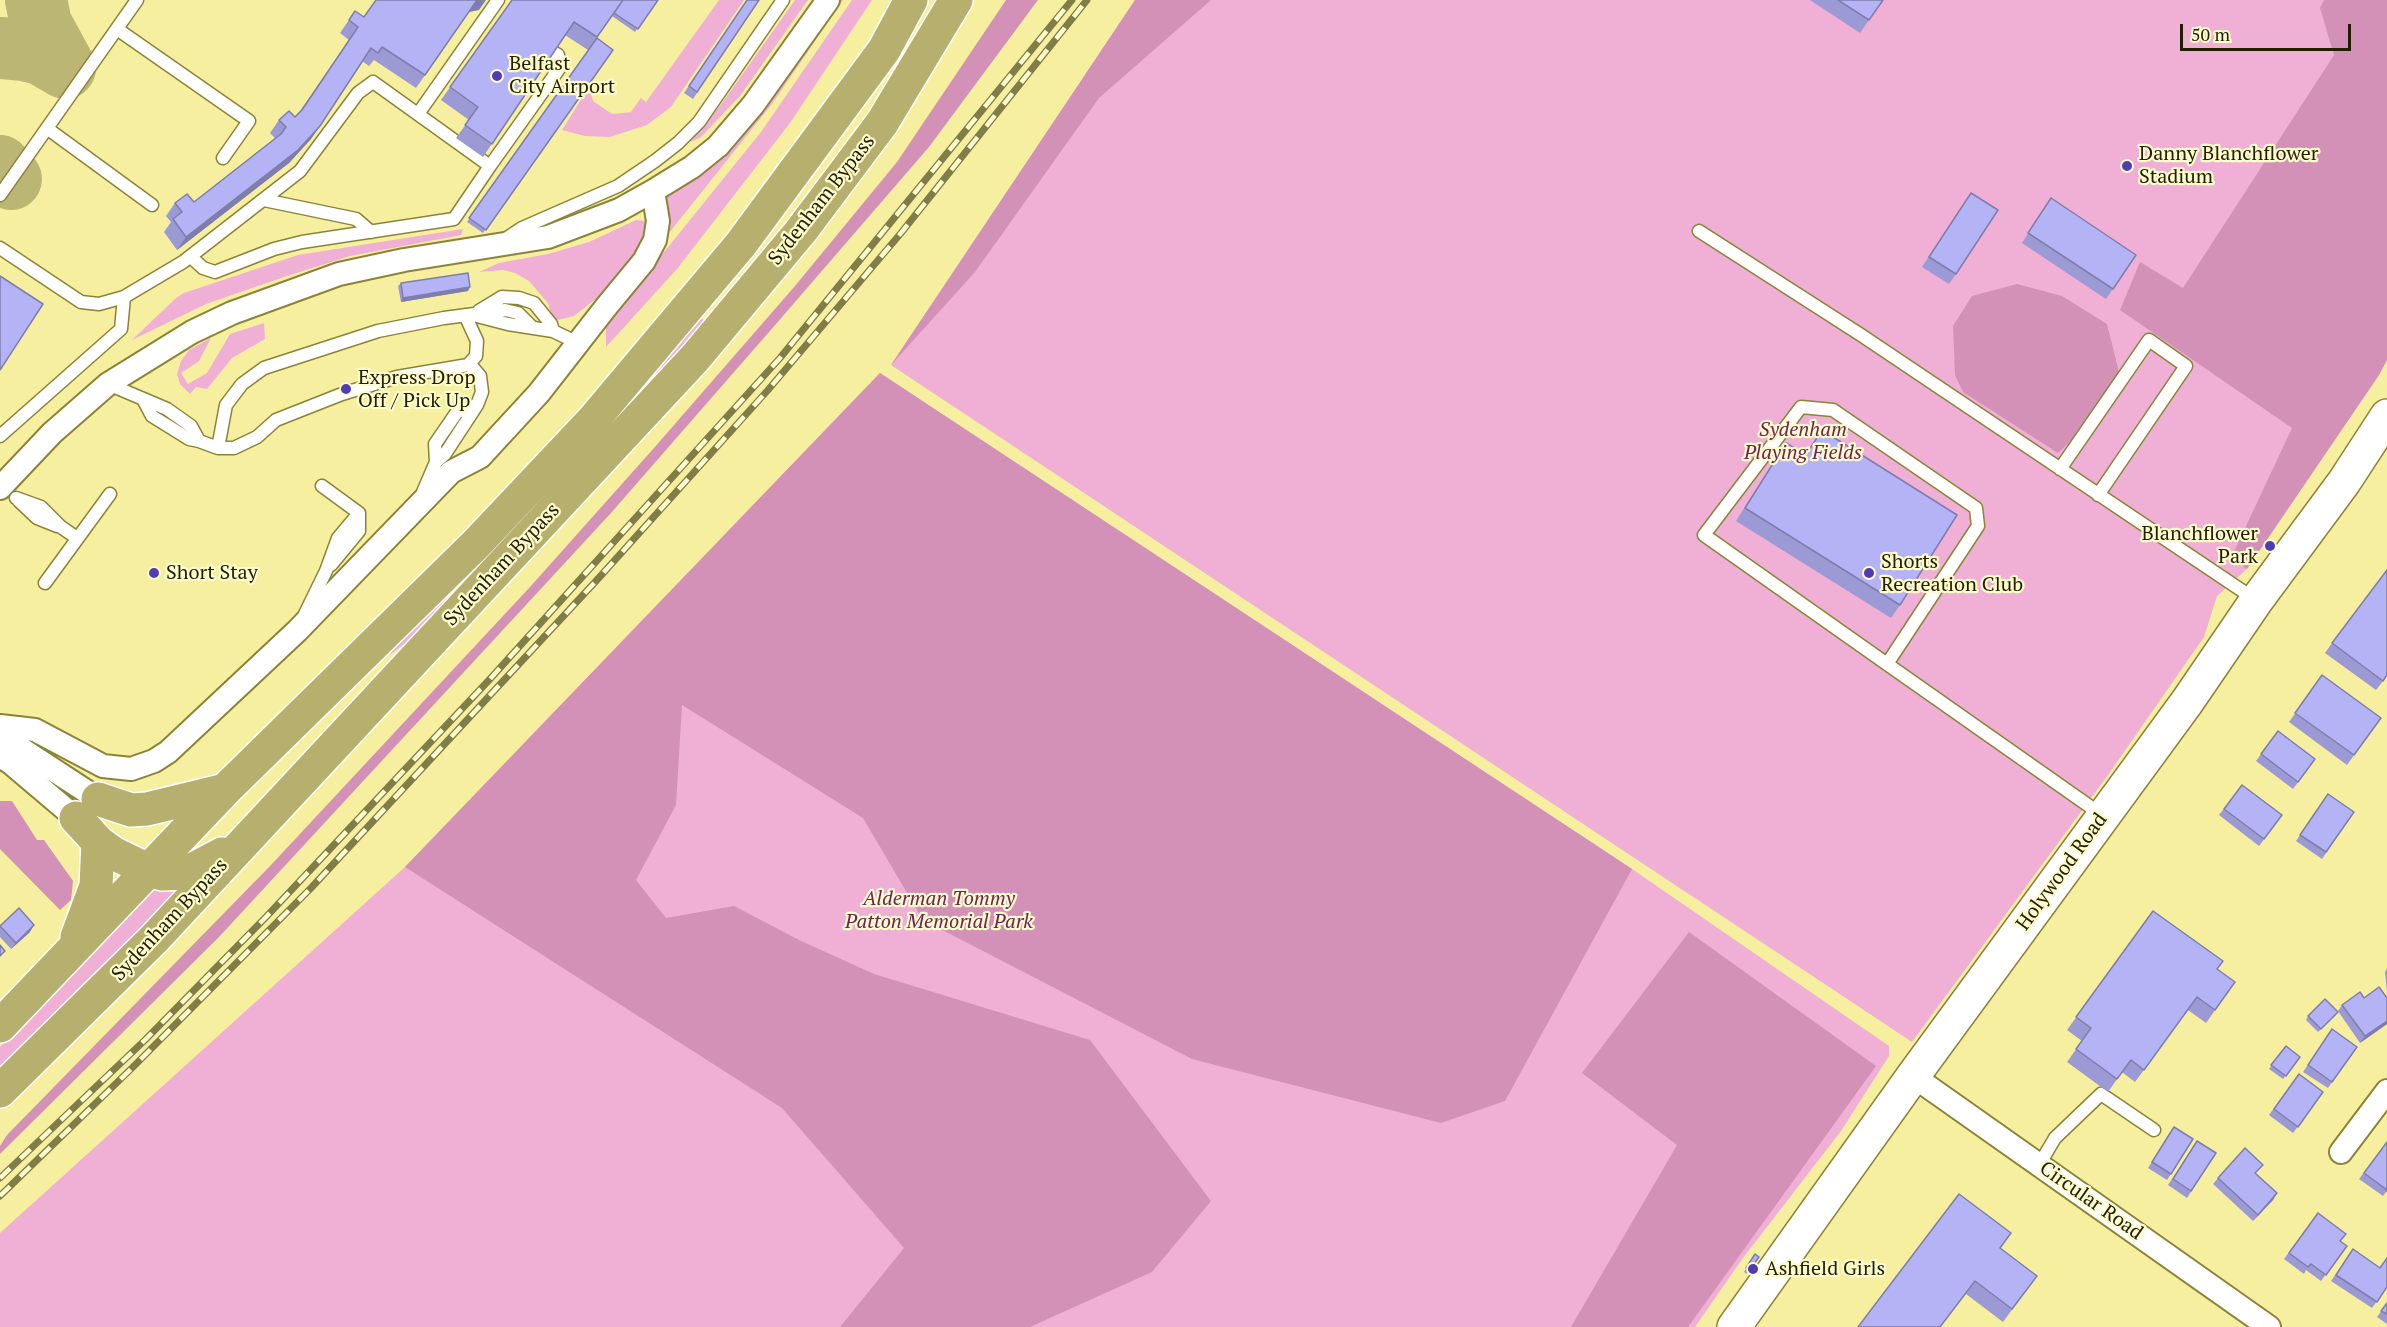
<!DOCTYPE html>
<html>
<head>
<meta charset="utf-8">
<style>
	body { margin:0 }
	#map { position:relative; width:2387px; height:1327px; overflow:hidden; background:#f6efa0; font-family:"PT Serif",serif }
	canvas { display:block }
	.scale { position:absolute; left:2180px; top:24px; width:171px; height:27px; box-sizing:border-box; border:3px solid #221f00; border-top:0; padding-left:8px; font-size:18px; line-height:21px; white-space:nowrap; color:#221f00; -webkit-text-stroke:4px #fefbcd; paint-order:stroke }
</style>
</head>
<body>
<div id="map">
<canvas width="2387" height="1327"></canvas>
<div class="scale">50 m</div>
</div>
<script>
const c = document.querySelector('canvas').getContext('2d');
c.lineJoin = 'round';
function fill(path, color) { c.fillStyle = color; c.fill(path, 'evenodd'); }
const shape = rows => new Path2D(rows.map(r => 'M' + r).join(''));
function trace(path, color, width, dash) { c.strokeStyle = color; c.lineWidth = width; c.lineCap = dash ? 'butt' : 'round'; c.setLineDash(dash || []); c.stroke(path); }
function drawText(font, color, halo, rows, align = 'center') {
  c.font = font + ' "PT Serif",serif'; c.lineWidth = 4.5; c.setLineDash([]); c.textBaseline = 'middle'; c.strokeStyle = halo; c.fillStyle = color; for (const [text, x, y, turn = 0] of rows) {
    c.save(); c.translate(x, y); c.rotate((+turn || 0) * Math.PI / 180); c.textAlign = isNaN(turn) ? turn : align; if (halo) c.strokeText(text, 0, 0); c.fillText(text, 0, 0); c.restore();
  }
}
const green = shape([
	[719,0,744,0,671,107,647,125,610,137,585,136,562,130,589,87,593,101,612,114,631,112,641,98,646,102],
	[795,0,808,0,740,96,700,138,690,142,720,106],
	[838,0,843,0,772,104,665,238,664,199,710,167],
	[852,0,872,0,790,123,677,269,606,347,606,324,761,132],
	[1135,0,2387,0,2387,360,2379,375,2247,569,2217,596,2204,637,2108,775,1912,1042,891,365],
	[636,220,647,221,648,242,602,294,574,316,553,321,548,303,529,281,515,273,503,270,479,272,499,263,548,254,589,242],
	[463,229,461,235,350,256,284,277,206,304,132,340,176,298,184,293,298,255],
	[698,315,706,322,437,619,391,654,387,648],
	[264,323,265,339,232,358,207,389,196,387,190,394,180,384,177,374,181,361,189,350,211,338,199,361,181,373,188,384,207,373,230,334],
	[880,373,1632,869,1889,1046,1889,1056,1841,1131,1743,1258,1695,1327,0,1327,0,1233,405,867],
	[195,878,0,1073,0,1047,160,881]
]);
const forest = shape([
	[1006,0,1038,0,929,147,776,324,611,513,219,937,0,1154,0,1146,7,1135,271,865,530,587,654,448,795,286,897,162],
	[1135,0,1211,0,1099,98,975,272,891,365],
	[2324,0,2387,0,2387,360,2379,375,2247,569,2231,558,2292,428,2120,310,2140,262,2183,288,2334,55,2320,8],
	[2017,284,2062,296,2107,324,2120,376,2099,414,2058,453,1963,392,1955,375,1953,326,1972,296],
	[880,373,1632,869,1505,1101,1441,1123,1192,1059,923,920,863,818,682,705,676,805,636,880,666,918,734,906,799,940,874,974,1090,1040,1211,1201,1152,1272,1030,1327,840,1327,904,1248,782,1108,405,867],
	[0,801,12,801,37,840,44,840,73,881,71,900,60,910,0,849],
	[1689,932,1876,1066,1688,1327,1571,1327,1677,1145,1582,1073]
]);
const taxiway = shape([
	[0,48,24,50,41,54,65,68,41,24,36,0],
	[0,166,11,179,0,171]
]);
const service = shape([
	[117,29,249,121,223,158],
	[418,114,498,0],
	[48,129,152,205],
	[0,195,137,0],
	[264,200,356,219,371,232],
	[1699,231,1861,335,2256,600],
	[507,238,522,228,618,186,655,161,678,143,699,122,783,0],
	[0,248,81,302,99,304,124,297,183,262,300,171,358,93,373,82,490,166,561,66,558,55,553,52],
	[191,257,203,268,215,272,274,249,302,242,454,219,490,166],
	[479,311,502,297,519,298,534,303,551,324,553,331],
	[465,315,477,341,476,356,468,365],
	[477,316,508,324,553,331,578,343],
	[108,384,167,409,191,426,199,441],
	[144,401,152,416,189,439,199,441,218,448,234,448,257,437,276,420,342,394,397,377,468,365,473,368,480,376,482,392,477,405,445,454,436,462,423,492],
	[0,436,121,329,124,297],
	[218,448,226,405,242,384,264,368,378,331,444,318,505,310,518,313,533,328],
	[436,462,435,444,457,412,477,405],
	[2060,469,2149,340,2186,366,2098,495],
	[322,486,359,513,359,531,331,565],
	[16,498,41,507,61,527,77,538],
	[19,501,37,518,57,526],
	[45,583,110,494],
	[305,614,326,571,338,538,359,513],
	[1887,664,1978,526,1976,508,1833,410,1801,407,1704,535,1887,664,2102,815],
	[2039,1165,2055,1138,2101,1094,2154,1130]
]);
const minor = shape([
	[0,488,52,433,108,384,192,332,232,313,339,274,404,260,548,237,619,210,653,191,692,167,718,146,753,105,828,0],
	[0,726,35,730,103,766,131,769,154,761,168,752,297,631,451,472,480,457,539,393,606,307,644,261,655,240,658,221,653,191],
	[0,735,98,799],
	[0,756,11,763,76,818],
	[1913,1076,2269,1327],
	[2341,1152,2387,1091]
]);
const secondary = shape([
	[1734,1327,1913,1076,2187,702,2256,601,2344,482,2387,416]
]);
const trunk = shape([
	[98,799,131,810,147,809,225,790],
	[76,818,98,842,113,853,148,870,163,874,186,873,222,854],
	[77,937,96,886,98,842],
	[0,1026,225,790,476,544,593,420,741,244,884,50,911,0],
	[0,1091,155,938,695,358,801,231,882,123,956,0]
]);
const rail = shape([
	[0,1178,145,1040,266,917,490,679,780,358,1072,0],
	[0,1196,134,1066,311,888,596,581,768,390,901,233,1087,0]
]);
const wall = shape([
	[512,0,623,0,588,50,565,35,483,157,456,138,469,120,441,100],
	[623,0,658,0,635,32,612,16],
	[747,0,759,0,693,99,684,93],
	[1810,0,1883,0,1860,33],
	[479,10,469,12,416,88,374,60,369,66,362,61,311,139,289,163,177,250,164,232,171,222,166,216,175,203,194,202,275,138,270,133,279,120,295,117,300,111,349,40,340,33,355,11,364,17],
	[597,38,613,50,483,233,467,222],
	[2051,198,2136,255,2106,299,2022,243],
	[1964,203,1956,274,1949,284,1922,267],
	[401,283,468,291,401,302,398,286],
	[1822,430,1900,605,1891,618,1736,521,1786,443,1805,455],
	[2332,643,2387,676,2376,690,2325,653],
	[2322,675,2381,718,2347,765,2289,722],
	[2278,731,2315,759,2293,789,2256,761],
	[2242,785,2282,815,2259,846,2219,815],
	[2328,794,2354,812,2322,859,2296,841],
	[2153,911,2217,969,2235,982,2206,1023,2188,1010,2135,1082,2122,1072,2108,1092,2067,1062,2082,1041,2067,1030],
	[0,926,30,932,11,949,0,937],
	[2387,968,2387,991,2385,972],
	[2364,998,2387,1024,2360,1043,2338,1011,2342,1005],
	[2336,1015,2318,1032,2306,1020,2308,1016],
	[2332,1029,2357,1047,2328,1088,2303,1072],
	[2286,1046,2300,1057,2283,1079,2269,1069],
	[2299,1074,2323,1092,2293,1133,2269,1115],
	[2169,1134,2171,1174,2167,1180,2148,1168],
	[2197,1141,2216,1153,2187,1198,2168,1185],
	[2387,1142,2387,1192,2386,1192,2383,1196,2359,1179],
	[2256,1174,2277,1193,2273,1200,2253,1221,2213,1184,2218,1178],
	[2318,1213,2340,1241,2347,1246,2321,1281,2306,1270,2304,1274,2284,1259],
	[2000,1248,2037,1276,2003,1322,1966,1294,1858,1327],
	[2353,1249,2387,1287,2372,1308,2331,1281],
	[1755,1254,1759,1257,1747,1274,1744,1272],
	[2387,1303,2387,1324,2377,1317]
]);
const shadedWall = shape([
	[477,0,486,0,479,10,468,12],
	[320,126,311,139,289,163,177,250,186,237],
	[470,287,468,291,401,302,403,298],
	[34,925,30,932,11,949,16,943],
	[2387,1021,2387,1024,2360,1043,2365,1036],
	[2277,1193,2273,1200,2253,1221,2258,1215]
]);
const building = shape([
	[376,0,477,0,425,75,382,47,378,53,371,48,320,126,298,150,186,237,173,219,182,212,175,203,187,194,194,202,281,134,286,127,279,120,289,111,295,117,302,110,358,27,349,20,355,11,364,17,376,0],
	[512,0,623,0,597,37,574,22,492,144,465,125,478,107,450,87,512,0],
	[623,0,658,0,638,29,614,13,623,0],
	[747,0,759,0,697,92,689,86,747,0],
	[1838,0,1883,0,1869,20,1838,0],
	[597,38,613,50,486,230,469,218,597,38],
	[1971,193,1998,210,1956,274,1929,257,1971,193],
	[2051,198,2136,255,2113,289,2028,233,2051,198],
	[468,273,470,287,403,298,401,283,468,273],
	[0,276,43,304,0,370,0,276],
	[1822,430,1957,515,1900,605,1745,508,1786,443,1806,455,1822,430],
	[2387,570,2387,675,2383,681,2332,643,2387,570],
	[2322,675,2381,718,2354,755,2295,713,2322,675],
	[2278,731,2315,759,2298,782,2261,754,2278,731],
	[2242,785,2282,815,2264,839,2224,809,2242,785],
	[2328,794,2354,812,2326,852,2300,835,2328,794],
	[19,908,34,925,16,943,0,926,19,908],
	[2153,911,2223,961,2217,969,2235,982,2215,1010,2197,997,2144,1070,2131,1060,2117,1079,2076,1049,2091,1028,2076,1017,2153,911],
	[0,945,5,951,0,956,0,945],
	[2379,987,2387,998,2387,1021,2365,1036,2342,1005,2360,992,2364,998,2379,987],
	[2325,999,2338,1012,2321,1029,2308,1016,2325,999],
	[2332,1029,2357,1047,2332,1082,2308,1065,2332,1029],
	[2286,1046,2300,1057,2286,1076,2271,1065,2286,1046],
	[2299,1074,2323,1092,2298,1127,2274,1109,2299,1074],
	[2174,1127,2193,1139,2171,1174,2152,1162,2174,1127],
	[2197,1141,2216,1153,2191,1191,2173,1179,2197,1141],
	[2387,1142,2387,1190,2364,1173,2387,1142],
	[2245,1148,2263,1165,2255,1173,2277,1193,2258,1215,2218,1178,2245,1148],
	[1959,1194,2011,1233,2000,1248,2037,1276,2012,1309,1975,1281,1940,1327,1858,1327,1959,1194],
	[2318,1213,2346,1234,2340,1241,2347,1246,2326,1275,2311,1264,2308,1267,2289,1253,2318,1213],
	[2353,1249,2380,1268,2387,1258,2387,1287,2377,1302,2336,1275,2353,1249],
	[1755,1254,1759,1257,1749,1271,1746,1268,1755,1254],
	[2387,1303,2387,1314,2381,1311,2387,1303]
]);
const markers = [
	[497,76,6,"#503db4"],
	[2127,166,6,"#503db4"],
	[346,389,6,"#503db4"],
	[2270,546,6,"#503db4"],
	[154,573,6,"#503db4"],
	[1869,573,6,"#503db4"],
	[1753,1269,6,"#503db4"]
];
const poiNames = [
	["Belfast",509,64],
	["City Airport",509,87],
	["Danny Blanchflower",2139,154],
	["Stadium",2139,177],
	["Express Drop",358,378],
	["Off / Pick Up",358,401],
	["Blanchflower",2258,534,"right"],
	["Park",2258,557,"right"],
	["Shorts",1881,562],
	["Recreation Club",1881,585],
	["Short Stay",166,573],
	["Ashfield Girls",1765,1269]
];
const streetNames = [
	["Sydenham Bypass",822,200,-52],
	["Sydenham Bypass",502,565,-47],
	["Holywood Road",2062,872,-54],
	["Sydenham Bypass",170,920,-47],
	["Circular Road",2091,1201,35]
];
const parkNames = [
	["Sydenham",1803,430],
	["Playing Fields",1803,453],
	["Alderman Tommy",939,899],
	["Patton Memorial Park",939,922]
];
fill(green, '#f0afd4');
fill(forest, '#d391b7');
trace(taxiway, '#bcb674', 62);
trace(service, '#8b8436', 15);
trace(minor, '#8b8436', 26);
trace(secondary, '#8b8436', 36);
trace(trunk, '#fff', 36);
trace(service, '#fff', 12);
trace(minor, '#fff', 22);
trace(secondary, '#fff', 33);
trace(trunk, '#b6af6e', 33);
trace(rail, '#817c48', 7);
trace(rail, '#fefbcd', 4.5, [14]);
fill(wall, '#9b9ad4');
fill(shadedWall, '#7e7dac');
fill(building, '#b4b3f6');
trace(building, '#7e7dac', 1.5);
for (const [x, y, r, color] of markers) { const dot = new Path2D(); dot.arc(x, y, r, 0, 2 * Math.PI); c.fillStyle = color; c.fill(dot); trace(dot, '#fefbcd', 2); }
drawText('20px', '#221f00', '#fefbcd', poiNames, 'left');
drawText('20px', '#221f00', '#fefbcd', streetNames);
drawText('italic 20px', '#6f2255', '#fefbcd', parkNames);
</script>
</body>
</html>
